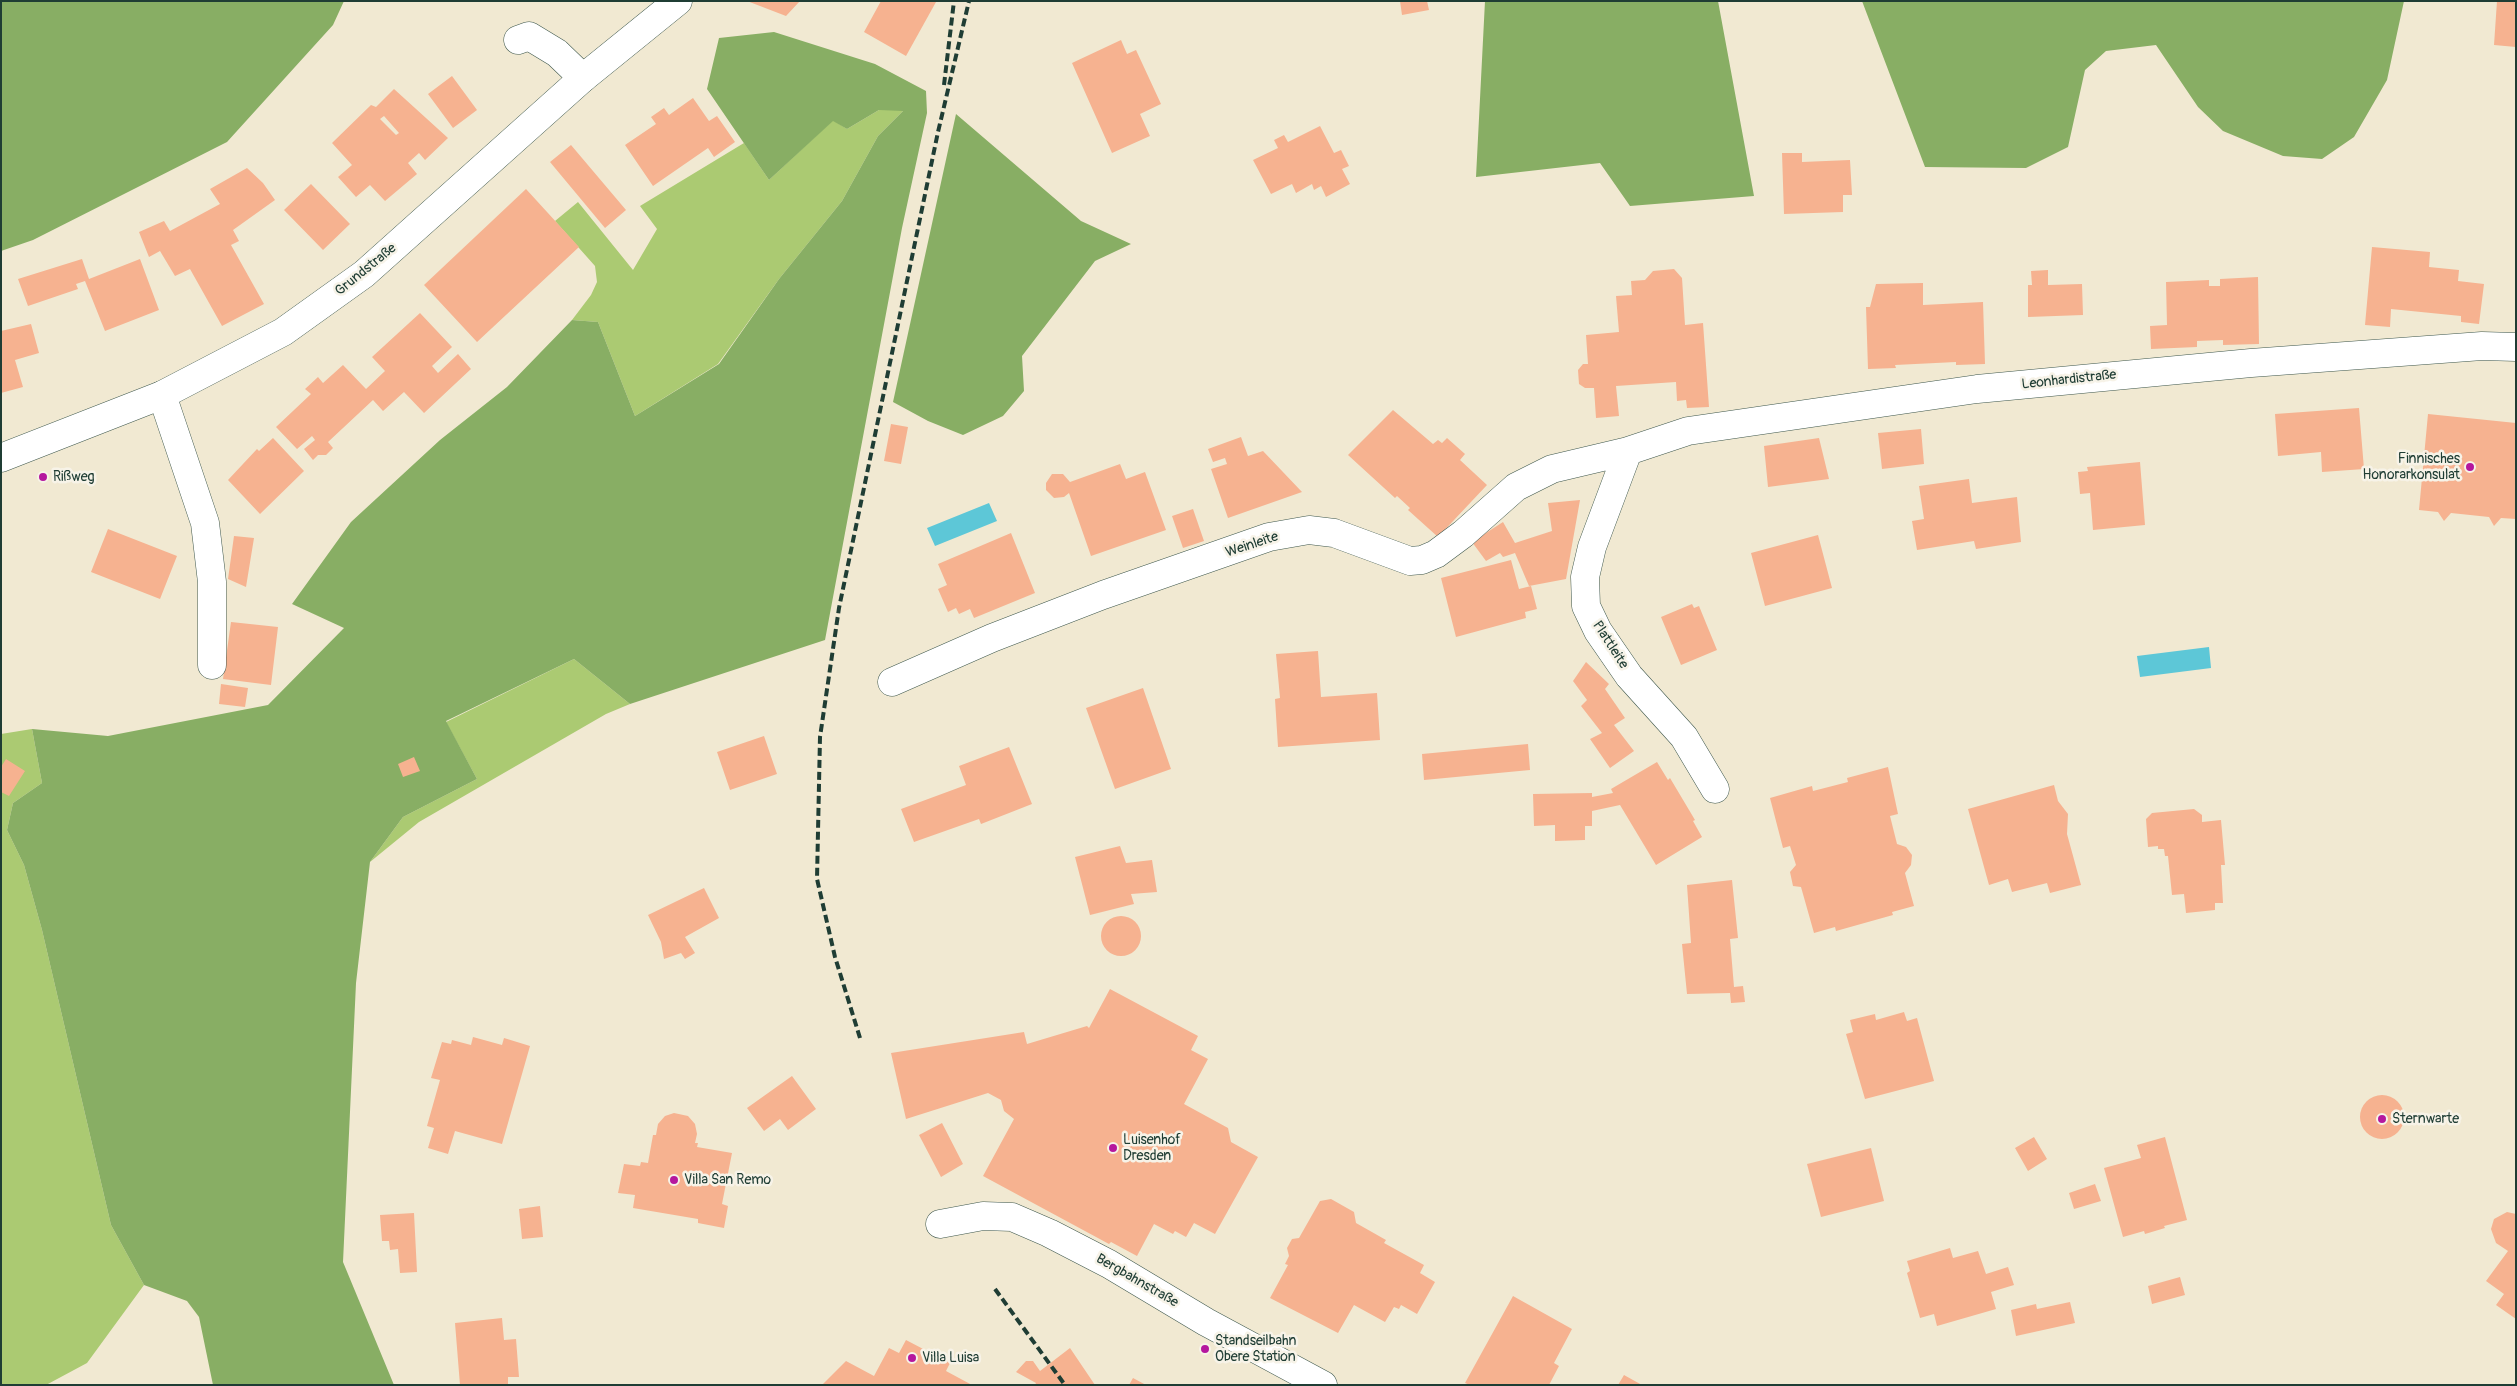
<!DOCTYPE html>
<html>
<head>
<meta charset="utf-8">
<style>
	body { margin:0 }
	#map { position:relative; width:2517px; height:1386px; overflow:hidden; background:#f1e9d2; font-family:Pangolin,sans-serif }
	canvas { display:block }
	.frame { position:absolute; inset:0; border:2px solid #1f3d34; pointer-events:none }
</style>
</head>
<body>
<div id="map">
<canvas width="2517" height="1386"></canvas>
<div class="frame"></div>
</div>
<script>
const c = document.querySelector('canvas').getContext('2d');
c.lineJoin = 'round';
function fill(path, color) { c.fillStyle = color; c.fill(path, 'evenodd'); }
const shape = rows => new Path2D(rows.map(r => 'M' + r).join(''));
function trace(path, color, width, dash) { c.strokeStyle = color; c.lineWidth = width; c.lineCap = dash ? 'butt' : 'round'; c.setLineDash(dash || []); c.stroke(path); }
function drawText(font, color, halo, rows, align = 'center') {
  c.font = font + ' Pangolin,sans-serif'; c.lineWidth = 5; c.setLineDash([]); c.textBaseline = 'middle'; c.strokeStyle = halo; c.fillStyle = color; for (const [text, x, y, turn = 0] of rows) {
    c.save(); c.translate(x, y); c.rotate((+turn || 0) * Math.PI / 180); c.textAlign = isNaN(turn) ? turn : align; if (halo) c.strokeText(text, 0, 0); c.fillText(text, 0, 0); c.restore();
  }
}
const green = shape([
	[879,110,904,110,878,136,842,201,779,279,718,364,635,416,598,322,572,320,591,295,597,282,595,266,555,221,578,202,633,270,657,229,640,206,744,143,769,180,833,120,847,129],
	[574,659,630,704,606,714,419,822,370,862,403,817,477,779,446,722],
	[32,729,42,783,13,803,7,830,24,865,42,930,111,1225,144,1285,87,1363,46,1385,1,1385,1,734]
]);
const forest = shape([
	[1,1,344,1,333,25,227,142,33,240,1,251],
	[1485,1,1718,1,1754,196,1630,206,1600,163,1476,177],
	[1862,1,2404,1,2387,80,2354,137,2322,159,2283,156,2223,131,2198,107,2156,45,2106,51,2085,70,2068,147,2026,168,1925,167],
	[774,32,875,64,926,91,927,113,902,228,825,640,630,704,574,659,446,721,477,779,403,817,370,862,356,983,343,1262,394,1385,213,1385,199,1317,187,1301,144,1285,111,1225,42,930,24,865,7,830,13,803,42,783,32,729,108,736,268,705,344,628,292,604,351,522,440,440,507,387,572,320,598,322,635,416,719,364,779,279,842,201,878,136,903,111,879,110,847,129,833,121,769,180,707,89,719,38],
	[956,114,1081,221,1131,244,1095,261,1022,356,1024,391,1003,416,963,435,928,421,893,402]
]);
const water = shape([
	[989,503,997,521,935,546,927,528],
	[2209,647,2211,668,2140,677,2137,656]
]);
const building = shape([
	[747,1,800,1,786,16],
	[881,1,936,2,906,56,864,32],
	[1400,1,1427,1,1429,10,1402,15],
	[2497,1,2516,1,2516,47,2494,45],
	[1121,40,1127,54,1136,50,1161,104,1140,114,1150,136,1112,153,1072,63],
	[452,76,477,110,453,128,428,94],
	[394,89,448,138,425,160,419,153,408,163,417,174,385,201,370,185,356,197,338,177,352,165,332,143,371,105,376,107],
	[384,116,399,133,396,135,380,119],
	[693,98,709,121,717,116,735,142,714,157,708,148,653,186,625,145,656,124,651,117,664,108,669,115],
	[1320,126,1334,153,1341,150,1349,166,1342,169,1350,184,1326,197,1321,186,1314,190,1312,184,1296,193,1292,184,1271,194,1253,160,1278,148,1274,140,1284,135,1288,142],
	[571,145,626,210,605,228,550,162],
	[1782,153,1802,153,1802,162,1850,160,1852,195,1843,195,1843,212,1784,214],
	[247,168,263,183,275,200,233,230,239,241,231,245,264,304,222,326,190,269,175,276,160,251,149,257,139,232,164,221,170,231,220,204,210,189],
	[311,184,350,224,323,250,284,210],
	[526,189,579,247,477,342,424,285],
	[2372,247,2430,252,2429,267,2459,270,2458,281,2484,284,2479,324,2461,322,2461,316,2391,309,2390,327,2365,325],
	[82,259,89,279,140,259,159,310,105,331,85,281,76,284,78,289,28,306,18,279],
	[1674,269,1682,278,1685,325,1703,323,1709,407,1687,408,1686,400,1677,401,1676,382,1616,386,1619,416,1596,418,1594,388,1585,388,1579,384,1578,370,1583,364,1588,364,1586,335,1619,332,1616,296,1632,295,1631,281,1645,280,1653,271],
	[2048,270,2048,285,2082,284,2083,315,2028,317,2028,285,2032,285,2031,271],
	[2258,277,2259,344,2223,345,2223,340,2197,341,2197,347,2151,349,2150,326,2167,325,2166,282,2209,280,2209,286,2220,286,2220,279],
	[1923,283,1923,305,1983,302,1985,364,1956,365,1956,362,1895,365,1896,368,1868,369,1866,307,1870,307,1876,284],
	[420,313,452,347,432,366,438,373,458,354,471,369,424,413,404,392,383,411,373,400,328,442,333,448,326,455,318,455,313,460,304,449,315,440,312,436,297,449,276,427,311,394,305,389,318,377,323,383,343,365,366,389,385,371,372,357],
	[31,324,39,353,15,360,23,387,1,393,1,331],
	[2359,408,2364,469,2322,472,2321,452,2278,456,2275,414],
	[1393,410,1433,444,1438,440,1442,443,1447,438,1465,454,1460,460,1487,485,1438,537,1408,510,1410,508,1397,496,1395,498,1348,455],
	[2428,414,2516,423,2516,519,2501,518,2494,526,2489,517,2451,513,2444,521,2438,512,2419,510],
	[891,424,908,427,901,464,884,461],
	[1921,429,1924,464,1882,469,1878,433],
	[1241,437,1248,456,1263,451,1302,492,1228,518,1211,469,1227,464,1225,458,1213,462,1208,449],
	[273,438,304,471,260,514,228,480,257,449,259,451],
	[1819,438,1829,479,1768,487,1764,446],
	[2140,462,2145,525,2093,530,2090,493,2080,494,2078,472,2088,471,2087,467],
	[1120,464,1126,479,1145,472,1166,530,1091,556,1069,493,1064,497,1054,498,1046,490,1046,483,1052,474,1063,474,1070,482],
	[1969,479,1972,503,2017,497,2021,542,1976,549,1974,541,1917,550,1912,521,1924,519,1919,486],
	[1580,500,1566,579,1529,586,1515,553,1503,557,1500,553,1486,561,1472,542,1503,522,1515,543,1552,531,1548,503],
	[1193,509,1204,541,1183,548,1172,516],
	[108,529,177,556,160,599,91,572],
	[1011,533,1035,593,974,618,970,609,959,614,956,608,948,612,938,589,947,585,938,564],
	[1818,535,1832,588,1765,606,1751,553],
	[234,536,254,538,246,587,228,579],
	[1511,560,1519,589,1531,586,1537,609,1525,612,1526,618,1456,637,1441,578],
	[1692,604,1694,608,1699,606,1717,650,1681,665,1661,617],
	[231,622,278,627,271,685,223,679],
	[1318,651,1321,697,1377,693,1380,740,1278,747,1275,699,1280,698,1276,654],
	[1586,662,1609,684,1605,689,1625,718,1614,725,1634,751,1610,768,1590,739,1602,733,1581,706,1587,700,1573,681],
	[221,684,248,688,245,707,219,704],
	[1143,688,1171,769,1115,789,1086,708],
	[764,736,777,774,730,790,717,752],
	[1528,744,1530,770,1424,780,1422,754],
	[1009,747,1032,804,981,824,979,819,914,842,901,809,966,785,959,766],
	[414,757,420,771,403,777,398,764],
	[6,759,25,771,9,796,1,792,1,767],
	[1657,762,1668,780,1670,778,1695,820,1693,821,1702,837,1656,865,1620,805,1592,811,1592,826,1585,826,1585,840,1555,841,1555,825,1534,826,1533,794,1592,793,1592,797,1613,793,1611,789],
	[1888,767,1898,814,1890,816,1897,844,1906,847,1912,855,1911,865,1905,873,1914,906,1892,912,1893,915,1836,931,1835,927,1814,933,1801,887,1793,886,1790,872,1796,865,1790,846,1783,848,1770,798,1812,786,1813,791,1848,782,1847,778],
	[2054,785,2058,801,2068,814,2067,834,2081,885,2050,893,2047,883,2012,892,2008,879,1989,885,1968,809],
	[2194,809,2202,815,2202,822,2221,820,2225,865,2221,865,2223,903,2215,903,2215,910,2186,913,2184,894,2172,895,2168,856,2165,856,2164,849,2158,849,2158,846,2148,847,2146,819,2152,813],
	[1120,846,1126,863,1152,860,1157,892,1131,894,1134,904,1090,915,1075,857],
	[1732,880,1738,938,1730,939,1734,987,1743,986,1745,1002,1731,1003,1730,993,1687,994,1682,944,1691,943,1687,885],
	[704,888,719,918,685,937,695,953,685,959,681,953,664,959,661,942,648,915],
	'1101 936a20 20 0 1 1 40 0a20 20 0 1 1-40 0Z',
	[1110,989,1198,1036,1191,1050,1208,1059,1184,1104,1228,1128,1231,1142,1258,1157,1215,1234,1194,1223,1186,1237,1175,1231,1173,1234,1154,1224,1137,1256,1111,1242,1109,1244,983,1176,1014,1119,1004,1111,1001,1100,988,1093,906,1119,891,1053,1024,1032,1027,1044,1087,1026,1089,1028],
	[1904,1012,1907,1021,1917,1018,1934,1081,1865,1099,1846,1034,1853,1032,1850,1020,1875,1014,1876,1020],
	[473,1037,502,1045,504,1038,530,1046,502,1144,455,1131,448,1154,428,1148,434,1128,427,1126,440,1080,431,1078,442,1042,451,1044,452,1040,471,1045],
	[792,1076,816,1109,788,1130,780,1119,764,1131,747,1108],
	'2360 1117a22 22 0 1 1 44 0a22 22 0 1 1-44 0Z',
	[674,1113,688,1116,695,1124,697,1134,695,1143,698,1143,697,1147,732,1153,722,1204,728,1206,724,1228,698,1223,698,1219,633,1208,635,1195,618,1193,624,1164,640,1166,641,1162,648,1163,653,1135,656,1135,658,1124,665,1116],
	[942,1123,963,1164,941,1177,919,1135],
	[2034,1137,2047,1159,2028,1171,2015,1148],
	[2165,1137,2187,1220,2164,1226,2165,1228,2145,1234,2144,1231,2123,1237,2104,1168,2141,1158,2137,1145],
	[1871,1148,1884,1201,1821,1217,1807,1164],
	[2095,1184,2101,1201,2074,1209,2069,1193],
	[1331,1199,1354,1212,1356,1223,1386,1240,1384,1243,1424,1265,1420,1273,1435,1282,1417,1314,1401,1305,1399,1309,1394,1307,1385,1322,1354,1305,1338,1333,1270,1298,1288,1265,1285,1264,1289,1256,1287,1248,1292,1239,1299,1238,1320,1201],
	[540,1206,543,1237,522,1239,519,1209],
	[2507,1212,2516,1214,2516,1319,2496,1305,2504,1294,2486,1281,2508,1251,2496,1243,2491,1229,2494,1219],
	[414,1213,417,1272,400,1273,398,1249,390,1250,389,1241,382,1241,380,1215],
	[1950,1248,1953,1258,1978,1251,1986,1274,2008,1267,2014,1285,1991,1292,1996,1309,1937,1326,1934,1314,1920,1318,1907,1273,1910,1271,1907,1261],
	[2180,1277,2185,1295,2152,1304,2148,1286],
	[1513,1296,1572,1329,1554,1363,1559,1366,1549,1385,1470,1385,1465,1383],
	[2070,1302,2075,1323,2016,1336,2011,1310,2036,1304,2037,1309],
	[502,1318,504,1340,516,1339,519,1377,508,1377,508,1385,460,1385,455,1323],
	[906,1340,950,1363,946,1371,972,1385,822,1385,846,1361,874,1376,889,1348,899,1353],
	[1070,1348,1095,1385,1035,1385,1036,1383,1016,1372,1026,1361,1033,1361,1040,1371],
	[1624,1375,1642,1385,1618,1385],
	[1133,1378,1146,1385,1129,1385]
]);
const minor = shape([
	[518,40,529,36,557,53,583,78],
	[162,395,205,523,212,582,212,665],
	[1628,451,1592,547,1585,577,1586,606,1598,631,1629,676,1684,737,1715,789],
	[892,682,992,638,1103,595,1269,537,1309,530,1334,533,1410,561,1422,560,1436,554,1463,534,1516,487,1552,469,1628,451,1688,431,1977,389,2251,363,2482,346,2516,347],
	[940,1224,983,1216,1012,1217,1049,1233,1109,1264,1206,1322,1323,1385]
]);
const major = shape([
	[1,458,162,395,283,332,364,274,583,78,678,1]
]);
const rail = shape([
	[944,85,954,1],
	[860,1038,835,957,817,879,820,737,839,608,938,132,969,1],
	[995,1289,1065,1385]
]);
const markers = [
	[2470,467,5,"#b5179e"],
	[43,477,5,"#b5179e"],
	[2382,1119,5,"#b5179e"],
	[1113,1148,5,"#b5179e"],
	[674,1180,5,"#b5179e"],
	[1205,1349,5,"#b5179e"],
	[912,1358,5,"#b5179e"]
];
const streetNames = [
	["Grundstraße",366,270,-39],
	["Leonhardistraße",2069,380,-6],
	["Weinleite",1252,545,-18],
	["Plattleite",1610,645,57],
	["Bergbahnstraße",1137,1281,30]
];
const poiNames = [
	["Finnisches",2460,459,"right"],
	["Honorarkonsulat",2460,475,"right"],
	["Rißweg",53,477],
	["Sternwarte",2392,1119],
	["Luisenhof",1123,1140],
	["Dresden",1123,1156],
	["Villa San Remo",684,1180],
	["Standseilbahn",1215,1341],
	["Obere Station",1215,1357],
	["Villa Luisa",922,1358]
];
fill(green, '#abca72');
fill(forest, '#88ae64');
fill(water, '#5dc7d7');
fill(building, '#f6b290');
trace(minor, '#3e574c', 29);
trace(major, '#3e574c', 29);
trace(minor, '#fff', 28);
trace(major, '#fff', 28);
trace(rail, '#1f3d34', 4, [8, 4]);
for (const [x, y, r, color] of markers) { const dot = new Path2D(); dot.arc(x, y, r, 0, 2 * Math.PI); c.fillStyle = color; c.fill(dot); trace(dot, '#f7f3e8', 2); }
drawText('14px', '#1f3d34', '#f7f3e8', streetNames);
drawText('14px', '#1f3d34', '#f7f3e8', poiNames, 'left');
</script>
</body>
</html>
